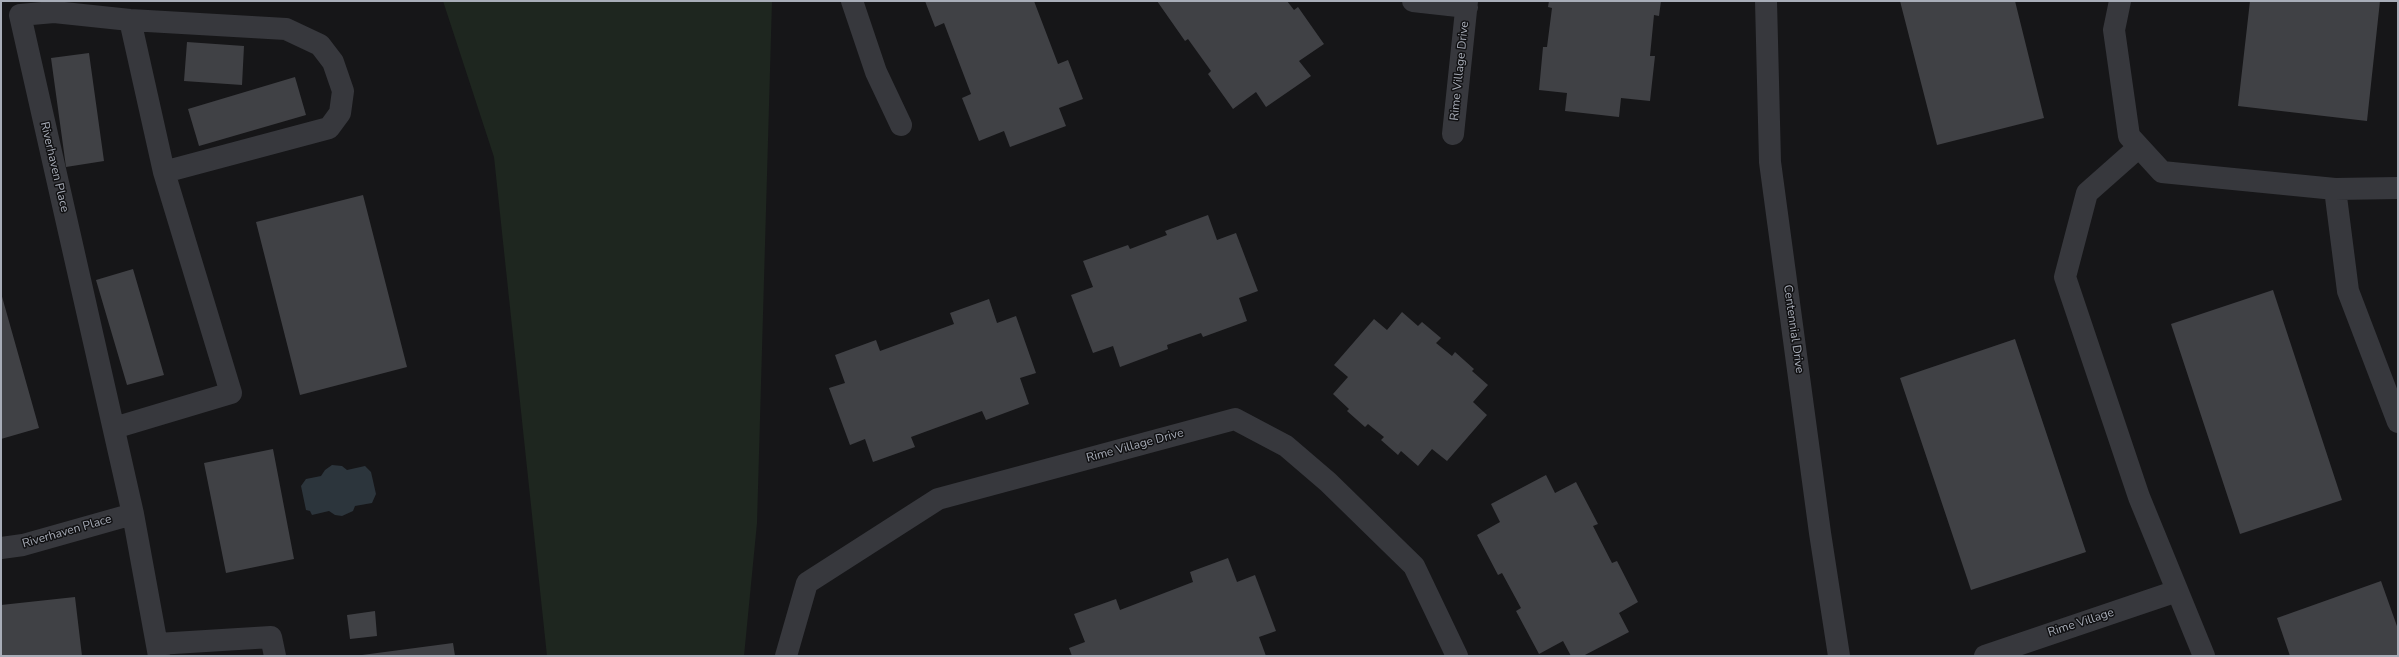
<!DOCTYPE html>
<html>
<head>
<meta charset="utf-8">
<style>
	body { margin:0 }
	#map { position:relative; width:2399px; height:657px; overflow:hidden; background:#161618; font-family:"Nunito Sans",sans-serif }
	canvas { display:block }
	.frame { position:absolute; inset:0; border:2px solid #a8adb8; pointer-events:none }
</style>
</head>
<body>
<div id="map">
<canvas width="2399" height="657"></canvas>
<div class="frame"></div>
</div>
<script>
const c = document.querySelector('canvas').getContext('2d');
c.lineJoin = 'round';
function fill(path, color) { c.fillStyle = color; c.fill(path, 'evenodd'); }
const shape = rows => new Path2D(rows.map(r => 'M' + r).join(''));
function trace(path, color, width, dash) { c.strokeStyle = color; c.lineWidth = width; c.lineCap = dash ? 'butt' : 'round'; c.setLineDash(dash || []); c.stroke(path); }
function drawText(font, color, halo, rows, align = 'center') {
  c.font = font + ' "Nunito Sans",sans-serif'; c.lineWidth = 3; c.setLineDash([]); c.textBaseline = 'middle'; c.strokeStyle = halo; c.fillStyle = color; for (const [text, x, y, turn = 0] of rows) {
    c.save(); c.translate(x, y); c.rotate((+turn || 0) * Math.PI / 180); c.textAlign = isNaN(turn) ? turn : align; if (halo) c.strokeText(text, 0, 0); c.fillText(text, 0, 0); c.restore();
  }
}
const green = shape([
	[443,1,772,1,757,523,744,656,547,656,494,157]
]);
const water = shape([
	[332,465,342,466,347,470,365,466,371,472,376,494,372,503,355,506,353,511,342,516,335,515,329,511,312,515,310,511,306,510,301,486,306,479,321,476,325,470]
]);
const building = shape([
	[925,1,1034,1,1058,64,1068,60,1083,99,1059,108,1066,126,1010,147,1004,131,979,141,962,98,971,94,944,23,935,27],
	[1157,1,1287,1,1294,10,1298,7,1324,44,1299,61,1311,76,1266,107,1256,92,1233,109,1208,74,1211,71,1188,39,1185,41],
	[1549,1,1661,1,1659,16,1654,15,1650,56,1655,56,1650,101,1621,98,1619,117,1565,111,1567,93,1539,90,1543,47,1547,47,1552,8,1548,7],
	[1900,1,2015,1,2044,118,1937,145],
	[2250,1,2380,1,2367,121,2238,106],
	[187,42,244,46,242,85,184,81],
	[89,53,104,161,66,167,51,58],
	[295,77,306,115,199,146,188,109],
	[363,195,407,367,300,395,256,222],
	[1208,215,1217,240,1236,233,1258,291,1239,298,1247,321,1203,337,1201,333,1167,345,1168,349,1120,367,1113,346,1093,353,1071,295,1093,287,1083,261,1128,245,1130,249,1167,235,1165,231],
	[133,269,164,375,127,385,96,280],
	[2273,290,2342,500,2240,534,2171,324],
	[1,293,39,428,1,439],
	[989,299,997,323,1016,316,1036,373,1020,378,1029,404,986,420,982,411,911,437,915,447,873,462,865,439,850,445,829,388,845,383,835,355,876,340,880,351,954,324,950,313],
	[1402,312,1418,326,1422,322,1441,338,1436,343,1452,356,1455,352,1474,369,1472,371,1488,385,1473,402,1487,415,1447,461,1432,449,1418,466,1401,451,1398,455,1381,440,1384,437,1368,424,1365,427,1347,411,1349,409,1333,394,1348,377,1334,365,1374,319,1387,330],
	[2015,339,2086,552,1971,590,1900,378],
	[273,449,294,559,226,573,204,463],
	[1546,475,1555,493,1576,482,1598,524,1593,526,1612,563,1617,561,1638,602,1619,613,1629,632,1583,656,1571,656,1563,641,1539,654,1516,611,1521,608,1502,573,1498,575,1477,535,1500,522,1491,504],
	[1228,558,1237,582,1255,575,1276,631,1259,637,1266,656,1072,656,1069,648,1085,642,1074,614,1116,599,1120,610,1193,582,1190,572],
	[2381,581,2398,629,2398,656,2290,656,2277,618],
	[75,597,82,656,1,656,1,605],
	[375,611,377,636,350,639,347,615],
	[453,643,455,656,362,656,362,655]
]);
const minor = shape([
	[852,1,876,72,901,125],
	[1413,1,1467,7],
	[1766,1,1770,162,1820,533,1839,656],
	[2120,1,2114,30,2129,136,2162,172,2335,189,2398,188],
	[1453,134,1467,1],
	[2139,147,2087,193,2065,277,2139,497,2204,656],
	[2335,189,2348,291,2398,422],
	[114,428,231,393,164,172,130,20],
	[1,548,23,545,133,514],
	[157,644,271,637,275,656],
	[159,656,133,514,20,15,54,12,130,20,286,29,320,45,333,62,343,91,340,113,329,128,164,172],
	[786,656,807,583,938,499,1235,419,1286,446,1328,482,1414,566,1457,656],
	[1985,656,2177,591]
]);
const streetNames = [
	["Rime Village Drive",1460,71,-84],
	["Riverhaven Place",54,167,77],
	["Centennial Drive",1793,329,82],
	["Rime Village Drive",1135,446,-15],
	["Riverhaven Place",67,532,-16],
	["Rime Village",2081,623,-18]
];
fill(green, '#1e261f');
fill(water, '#2c353c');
fill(building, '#404145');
trace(minor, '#37383d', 22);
drawText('12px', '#a8adb8', '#111113', streetNames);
</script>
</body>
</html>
